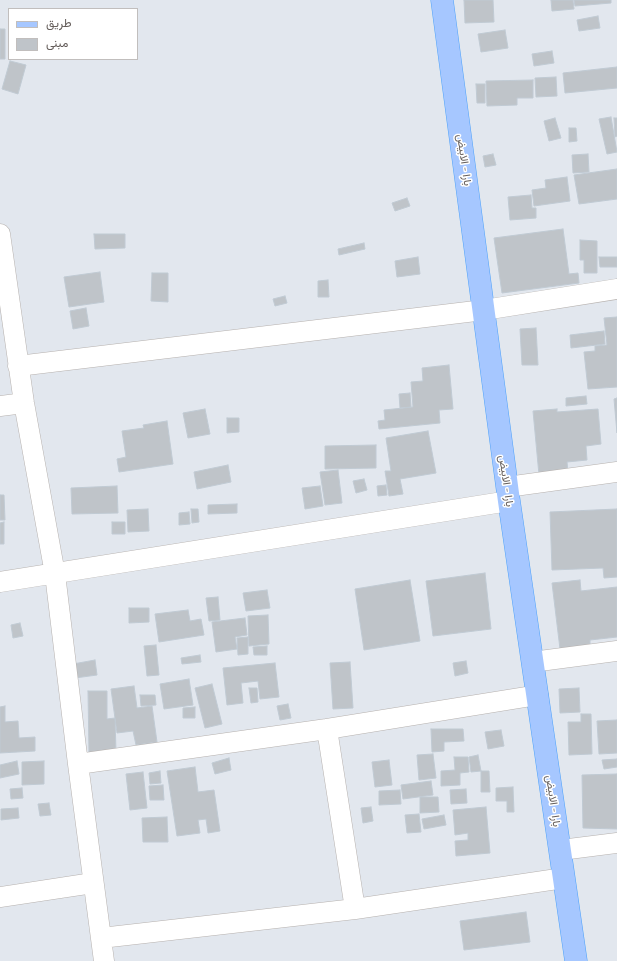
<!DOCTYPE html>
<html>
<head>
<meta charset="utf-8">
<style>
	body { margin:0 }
	#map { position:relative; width:617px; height:961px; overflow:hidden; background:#e2e7ee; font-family:Mulish,Vazirmatn,sans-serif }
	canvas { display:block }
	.legend { position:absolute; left:8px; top:8px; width:130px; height:52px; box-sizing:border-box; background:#fff; border:1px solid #c1bebd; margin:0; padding:5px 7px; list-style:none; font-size:12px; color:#645d5a }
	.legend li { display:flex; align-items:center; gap:8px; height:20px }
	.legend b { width:20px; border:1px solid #c1bebd }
</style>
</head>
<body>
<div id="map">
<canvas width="617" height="961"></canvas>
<ul class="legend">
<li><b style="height:5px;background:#a6c7ff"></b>طريق</li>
<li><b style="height:11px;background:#bfc4c9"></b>مبنى</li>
</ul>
</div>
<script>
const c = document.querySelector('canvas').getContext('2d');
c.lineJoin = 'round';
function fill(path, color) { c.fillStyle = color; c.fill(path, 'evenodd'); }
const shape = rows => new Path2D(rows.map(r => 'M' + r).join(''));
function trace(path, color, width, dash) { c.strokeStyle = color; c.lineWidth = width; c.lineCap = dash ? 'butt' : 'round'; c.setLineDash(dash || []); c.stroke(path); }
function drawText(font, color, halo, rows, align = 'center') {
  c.font = font + ' Mulish,Vazirmatn,sans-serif'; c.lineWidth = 3; c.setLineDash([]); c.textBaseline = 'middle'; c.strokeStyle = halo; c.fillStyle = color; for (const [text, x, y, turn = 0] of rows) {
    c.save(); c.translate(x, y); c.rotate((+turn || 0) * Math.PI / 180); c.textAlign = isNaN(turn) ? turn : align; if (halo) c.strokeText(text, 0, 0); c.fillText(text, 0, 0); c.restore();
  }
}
const building = shape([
	[464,0,493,0,494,22,465,23,464,0],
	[551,0,573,0,574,9,552,11,551,0],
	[574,0,611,0,611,3,575,6,574,0],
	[598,16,600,28,579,31,577,20,598,16],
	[0,29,5,29,5,59,0,59,0,29],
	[505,30,508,48,481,52,478,34,505,30],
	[552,51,554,63,534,66,532,54,552,51],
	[10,61,26,65,18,94,2,89,10,61],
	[617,67,617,88,565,93,563,73,617,67],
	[556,77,557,96,536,97,535,78,556,77],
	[533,80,533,98,517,98,517,105,487,106,486,81,533,80],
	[476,84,485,84,485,103,477,103,476,84],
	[611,117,617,152,607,154,599,119,611,117],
	[555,118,561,138,549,141,544,121,555,118],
	[614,118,617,118,617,136,615,137,614,118],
	[569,128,576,128,577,141,569,142,569,128],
	[493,154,496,165,485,167,483,156,493,154],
	[588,154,589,172,573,173,572,155,588,154],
	[617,169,617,199,579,204,574,175,617,169],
	[567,177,570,201,534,206,532,190,546,188,545,180,567,177],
	[531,195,532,208,536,208,536,218,510,220,508,197,531,195],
	[407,198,410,206,395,211,392,203,407,198],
	[563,229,569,274,578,273,579,283,502,293,494,238,563,229],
	[94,234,125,234,125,248,95,249,94,234],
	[580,240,597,241,597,273,584,273,584,260,580,260,580,240],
	[364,243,365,249,339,255,338,249,364,243],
	[418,257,420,274,397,277,395,261,418,257],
	[599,257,617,257,617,267,600,267,599,257],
	[100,272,104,302,69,307,64,277,100,272],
	[152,273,168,273,168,302,151,301,152,273],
	[328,280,329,297,318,297,318,281,328,280],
	[285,296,287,303,275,306,273,299,285,296],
	[86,308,89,326,73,329,70,311,86,308],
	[617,317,617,387,588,389,584,352,595,351,595,346,607,345,604,318,617,317],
	[536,328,538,365,522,365,520,329,536,328],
	[604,331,605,344,571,348,570,335,604,331],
	[449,365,453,409,439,410,440,423,379,429,378,421,385,420,384,410,413,407,411,382,423,381,422,368,449,365],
	[410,393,411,407,400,408,399,394,410,393],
	[586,396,587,404,566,406,566,398,586,396],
	[617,398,617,433,614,399,617,398],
	[205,409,210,434,188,438,183,413,205,409],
	[557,409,557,412,598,409,601,444,586,446,587,460,567,462,568,472,539,475,533,411,557,409],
	[227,418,239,418,239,432,227,433,227,418],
	[167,421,173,464,119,472,117,459,126,457,122,431,144,428,143,425,167,421],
	[428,431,436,473,400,479,403,494,389,496,385,471,391,471,386,438,428,431],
	[376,445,376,468,325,469,325,446,376,445],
	[228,465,231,482,197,489,194,472,228,465],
	[338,470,342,503,325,505,320,472,338,470],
	[364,479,367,490,356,493,353,481,364,479],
	[386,485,387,495,378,496,377,486,386,485],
	[117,486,118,513,72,514,71,488,117,486],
	[320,486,323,506,305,509,302,488,320,486],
	[0,495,4,495,5,520,0,520,0,495],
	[237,504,237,513,208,514,208,505,237,504],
	[148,509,149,531,128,532,127,510,148,509],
	[191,509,198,509,199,522,192,523,191,509],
	[617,509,617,577,604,578,603,568,552,570,550,512,617,509],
	[189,512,190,524,179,525,179,513,189,512],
	[4,522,4,544,0,544,0,523,4,522],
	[112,522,125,522,125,534,112,534,112,522],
	[485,573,491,629,433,636,426,581,485,573],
	[410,580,420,641,364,650,355,589,410,580],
	[580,580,581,591,617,587,617,637,590,640,590,645,560,649,552,583,580,580],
	[267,590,270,608,246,611,243,593,267,590],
	[218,597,220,620,209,621,206,598,218,597],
	[129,608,149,608,149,622,129,623,129,608],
	[188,610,190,621,201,619,204,635,159,642,155,614,188,610],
	[268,615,269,644,249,646,248,616,268,615],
	[245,618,247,635,235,637,237,649,216,652,212,622,245,618],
	[20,623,23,636,13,638,11,625,20,623],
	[248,637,248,654,238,655,237,638,248,637],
	[156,645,159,675,147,676,144,646,156,645],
	[267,646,267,655,254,655,253,647,267,646],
	[200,655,201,662,182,664,181,658,200,655],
	[95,660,97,675,75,678,73,664,95,660],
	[466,661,468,673,455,676,453,663,466,661],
	[350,662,353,708,333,709,330,663,350,662],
	[275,663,279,697,260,699,258,681,241,683,243,703,227,705,223,668,275,663],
	[189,679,193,705,164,709,160,684,189,679],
	[212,684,222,724,205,728,195,688,212,684],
	[134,686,137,708,152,706,157,742,136,745,133,731,117,733,111,689,134,686],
	[249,688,257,688,258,702,251,703,249,688],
	[579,688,580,712,560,713,559,689,579,688],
	[88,691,107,691,107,719,115,718,116,752,89,753,88,691],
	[140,695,155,695,156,705,141,706,140,695],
	[288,704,291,718,280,720,277,706,288,704],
	[5,706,5,722,18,721,19,738,35,737,35,751,0,753,0,707,5,706],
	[195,707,195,718,183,718,183,708,195,707],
	[581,714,591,714,592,754,569,755,568,722,581,722,581,714],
	[617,720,617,753,599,754,597,721,617,720],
	[431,729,463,729,464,741,444,742,444,751,432,752,431,729],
	[501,730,504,746,488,749,485,732,501,730],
	[433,754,436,778,419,780,417,755,433,754],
	[478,755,481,771,471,772,469,757,478,755],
	[454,757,468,757,469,772,460,773,460,785,441,786,441,771,455,770,454,757],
	[229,758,231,770,215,774,212,763,229,758],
	[617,759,617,767,604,769,602,760,617,759],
	[389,760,392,785,375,787,372,762,389,760],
	[17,761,19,774,0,778,0,765,17,761],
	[44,761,44,784,22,785,22,762,44,761],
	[195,767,198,792,214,790,220,831,208,833,206,819,198,820,200,833,177,836,167,771,195,767],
	[160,771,161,783,150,784,149,773,160,771],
	[481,771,489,771,490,792,481,792,481,771],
	[143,772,147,808,130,810,126,774,143,772],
	[617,774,617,829,583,828,582,775,617,774],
	[431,781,433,795,403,799,401,785,431,781],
	[163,785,164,800,150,800,149,786,163,785],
	[513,787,514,812,507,812,507,801,496,801,496,788,513,787],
	[22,788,23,798,11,799,10,789,22,788],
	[466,789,467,803,451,804,450,790,466,789],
	[400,790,401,804,379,805,379,791,400,790],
	[420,797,438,797,439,812,420,813,420,797],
	[49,803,51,815,40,816,38,804,49,803],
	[371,807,373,821,363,823,361,808,371,807],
	[486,807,490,853,456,856,455,841,468,840,468,833,455,835,453,810,486,807],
	[18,808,19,818,1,820,1,809,18,808],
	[419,814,421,832,407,833,405,815,419,814],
	[444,815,446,825,424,829,422,819,444,815],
	[167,817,168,842,143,842,142,818,167,817],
	[526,912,530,942,464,950,460,921,526,912]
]);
const minor = shape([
	[0,234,24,403,55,574,78,764,104,961],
	[18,366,484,310,617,289],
	[0,406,24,403],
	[507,487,617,472],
	[0,582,509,501],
	[532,662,617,651],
	[327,729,355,909],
	[78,764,327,729,538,695],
	[561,850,617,843],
	[0,897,93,883],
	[101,938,355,909,564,878]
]);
const primary = shape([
	[442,0,509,501,576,961]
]);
const streetNames = [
	["بارا - الابيض",464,160,82],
	["بارا - الابيض",506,481,82],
	["بارا - الابيض",553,801,82]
];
fill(building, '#bfc4c9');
trace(building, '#c0cad3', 1);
trace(minor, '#b6b1ae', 21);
trace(primary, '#4fa2f9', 23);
trace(minor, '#fff', 20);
trace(primary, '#a6c7ff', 22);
drawText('11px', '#645d5a', '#fff', streetNames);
</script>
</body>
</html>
